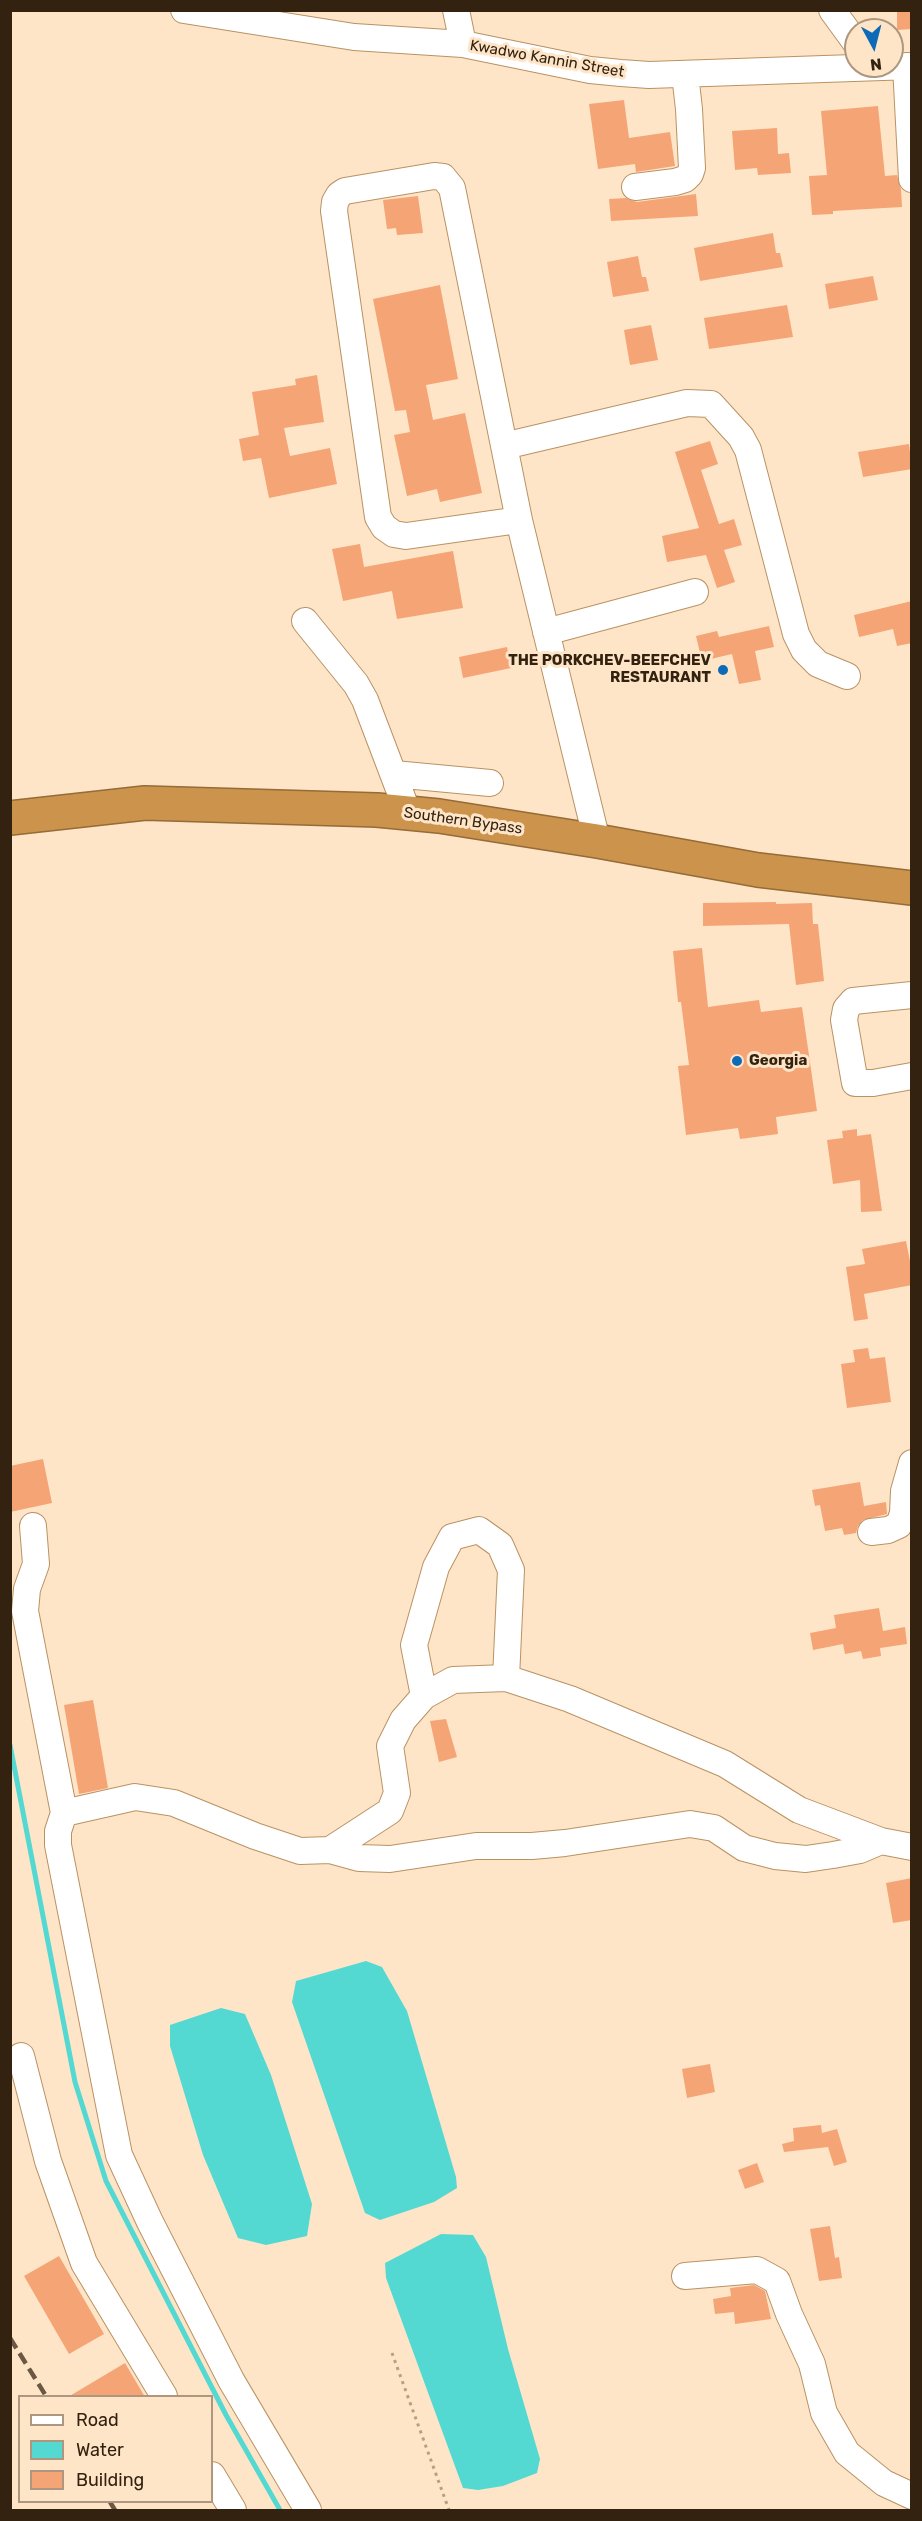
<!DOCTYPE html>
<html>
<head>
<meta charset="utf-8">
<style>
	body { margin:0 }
	#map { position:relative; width:922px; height:2521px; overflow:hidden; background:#ffe5c8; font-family:Rubik,sans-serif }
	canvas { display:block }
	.frame { position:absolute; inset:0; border:12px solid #32220f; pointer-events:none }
	.legend { position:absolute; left:18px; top:2395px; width:195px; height:108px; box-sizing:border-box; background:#ffe5c8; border:2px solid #ad977e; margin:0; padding:8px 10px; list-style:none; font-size:18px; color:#32220f }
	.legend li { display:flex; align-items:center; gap:12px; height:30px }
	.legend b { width:30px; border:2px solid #ad977e }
	.north { position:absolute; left:844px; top:18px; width:60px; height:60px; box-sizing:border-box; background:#ffe5c8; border:2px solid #ad977e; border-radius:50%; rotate:173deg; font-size:16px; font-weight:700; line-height:24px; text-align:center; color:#32220f }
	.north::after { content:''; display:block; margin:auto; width:21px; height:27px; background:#0d6ab7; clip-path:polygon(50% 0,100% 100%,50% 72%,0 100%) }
</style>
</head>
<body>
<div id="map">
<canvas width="922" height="2521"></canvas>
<div class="frame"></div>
<ul class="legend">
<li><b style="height:8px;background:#fff"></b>Road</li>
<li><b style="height:16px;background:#54d8d2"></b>Water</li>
<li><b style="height:16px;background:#f5a475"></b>Building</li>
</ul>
<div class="north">N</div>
</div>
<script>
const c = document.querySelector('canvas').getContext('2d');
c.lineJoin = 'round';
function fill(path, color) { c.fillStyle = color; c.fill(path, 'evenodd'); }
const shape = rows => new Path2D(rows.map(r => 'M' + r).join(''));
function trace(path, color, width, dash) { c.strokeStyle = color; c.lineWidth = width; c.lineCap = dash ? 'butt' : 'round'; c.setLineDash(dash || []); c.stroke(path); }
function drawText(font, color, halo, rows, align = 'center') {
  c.font = font + ' Rubik,sans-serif'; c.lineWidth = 6; c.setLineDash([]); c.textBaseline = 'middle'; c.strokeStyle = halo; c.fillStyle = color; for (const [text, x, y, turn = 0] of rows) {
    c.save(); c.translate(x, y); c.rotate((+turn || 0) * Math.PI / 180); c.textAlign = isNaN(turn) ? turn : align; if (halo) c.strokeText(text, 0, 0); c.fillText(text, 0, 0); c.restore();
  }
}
const water = shape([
	[366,1961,382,1967,407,2011,456,2177,457,2188,434,2202,380,2220,365,2213,292,2002,296,1981],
	[221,2008,245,2014,271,2075,312,2204,307,2236,266,2245,238,2238,203,2155,170,2046,170,2025],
	[441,2234,473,2235,486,2257,508,2349,540,2459,537,2473,503,2486,478,2490,463,2488,386,2278,385,2263]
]);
const stream = shape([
	[10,1745,75,2082,106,2181,226,2415,280,2510]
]);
const building = shape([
	[897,10,912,10,912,29,897,30],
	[624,100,629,138,670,132,675,166,636,172,635,164,598,169,589,104],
	[878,106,885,176,897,175,901,189,902,207,833,211,833,214,812,215,809,176,827,175,821,111],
	[777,128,778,154,789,153,791,173,758,175,757,168,735,170,732,131],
	[696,194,698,216,611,221,609,199,626,198,637,202],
	[418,196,423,233,397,235,396,228,387,229,383,200],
	[773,233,776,253,780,253,783,267,700,281,694,248],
	[638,256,642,277,646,277,649,291,613,297,607,262],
	[873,276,878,300,829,309,825,284],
	[440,285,458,379,426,385,433,420,465,413,482,493,440,502,437,489,407,496,394,435,410,432,406,410,395,411,373,299],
	[787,305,793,337,709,349,704,318],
	[651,325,658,360,630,365,624,330],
	[317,375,324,422,284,428,290,456,330,448,337,484,269,498,261,458,243,461,239,439,259,435,252,392,296,385,295,379],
	[710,441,718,464,701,470,719,524,734,519,742,545,724,550,735,582,717,588,706,555,667,562,662,536,699,528,675,452],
	[909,444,912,469,863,477,858,452],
	[360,544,364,567,453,551,463,608,397,619,392,591,343,601,332,549],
	[912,601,912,643,897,646,893,629,859,637,854,615],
	[769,626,774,647,755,651,761,680,739,684,732,654,702,661,696,636,717,631,719,637],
	[507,647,511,668,463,678,459,657],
	[776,902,776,904,812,903,813,924,818,924,824,981,796,985,789,924,703,926,703,903],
	[702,948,708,1007,759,1000,761,1012,802,1007,817,1111,776,1117,778,1134,740,1139,738,1128,686,1135,678,1066,689,1065,681,1002,678,1002,673,951],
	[857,1129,857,1136,871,1134,882,1211,861,1212,860,1180,833,1184,827,1140,843,1138,842,1131],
	[906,1241,912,1271,912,1285,864,1294,868,1319,854,1321,846,1267,865,1264,862,1249],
	[868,1348,870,1359,885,1357,891,1402,847,1408,841,1364,855,1362,853,1350],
	[43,1459,52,1503,10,1512,10,1466],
	[860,1482,864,1506,886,1502,887,1514,863,1520,858,1526,856,1533,844,1535,842,1528,825,1531,820,1505,815,1506,812,1490],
	[879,1608,883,1631,905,1627,907,1644,880,1648,881,1656,863,1659,861,1651,845,1654,843,1644,813,1650,810,1633,836,1628,834,1615],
	[93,1700,108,1788,79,1794,64,1705],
	[446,1719,457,1757,439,1762,430,1721],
	[912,1878,912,1920,893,1923,886,1883],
	[710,2064,715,2092,687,2098,682,2069],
	[821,2125,822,2133,837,2129,847,2162,834,2166,828,2147,784,2152,782,2144,794,2141,793,2128],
	[757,2163,764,2182,745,2189,738,2170],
	[830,2226,835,2258,839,2257,842,2278,819,2281,810,2229],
	[59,2256,104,2334,69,2354,24,2276],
	[754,2285,765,2291,771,2319,735,2324,734,2312,715,2314,713,2299,731,2296,730,2288],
	[125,2363,145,2397,68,2397]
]);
const path = shape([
	[392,2353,449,2510]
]);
const minor = shape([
	[184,10,354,37,463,44,590,70,621,73,649,75,912,66],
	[456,10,463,44],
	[832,10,856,43],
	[906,66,912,179],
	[635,187,675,182,685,179,690,174,692,168,689,109,685,74],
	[504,446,687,403,711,404,741,437,748,450,796,634,804,650,818,664,847,676],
	[519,520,406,536,394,534,384,527,378,517,334,211,335,202,339,195,345,191,434,176,443,177,452,188,519,520,597,841],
	[305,621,356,684,365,700,408,813],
	[546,632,695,592],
	[394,774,490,783],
	[912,995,853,1001,846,1009,844,1020,855,1083,873,1083,912,1076],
	[33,1526,36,1564,27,1589,25,1611,64,1813,58,1831,58,1845,119,2155,150,2222,231,2380,308,2510],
	[871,1532,888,1530,899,1525,903,1513,904,1491,912,1463],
	[424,1696,414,1645,436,1567,452,1537,479,1530,500,1545,511,1570,506,1678],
	[64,1813,135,1797,174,1803,255,1836,300,1851,330,1850,359,1858,390,1859,476,1846,532,1846,565,1843,690,1824,714,1828,744,1848,775,1856,806,1859,833,1855,860,1850,881,1841],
	[330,1850,390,1811,397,1793,390,1746,403,1720,424,1696,453,1680,506,1678,570,1699,725,1764,799,1810,881,1841,912,1847],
	[21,2056,48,2161,84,2263,164,2396],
	[685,2276,757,2270,777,2281,789,2314,812,2364,824,2413,847,2453,884,2483,912,2496],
	[212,2475,233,2510]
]);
const highway = shape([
	[10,818,145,803,377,810,439,816,597,841,758,870,912,888]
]);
const rail = shape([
	[10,2338,46,2396],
	[110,2502,115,2510]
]);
const markers = [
	[723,670,6,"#0d6ab7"],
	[737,1061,6,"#0d6ab7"]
];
const streetNames = [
	["Kwadwo Kannin Street",547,59,10],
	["Southern Bypass",463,821,8]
];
const poiNames = [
	["THE PORKCHEV-BEEFCHEV",711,661],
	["RESTAURANT",711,678],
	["Georgia",749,1061,"left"]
];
fill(water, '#54d8d2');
trace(stream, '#54d8d2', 5);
fill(building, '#f5a475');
trace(minor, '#b99263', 28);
trace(highway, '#956b37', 36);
trace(path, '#b59f86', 3, [3, 4.5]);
trace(minor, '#fff', 26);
trace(highway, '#cb934c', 33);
trace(rail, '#6b5842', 4.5, [12, 6]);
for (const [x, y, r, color] of markers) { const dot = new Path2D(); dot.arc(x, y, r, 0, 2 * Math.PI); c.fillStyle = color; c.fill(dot); trace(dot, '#ffe5c8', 2); }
drawText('15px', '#32220f', '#ffe5c8', streetNames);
drawText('bold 15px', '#32220f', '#ffe5c8', poiNames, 'right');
</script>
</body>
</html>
